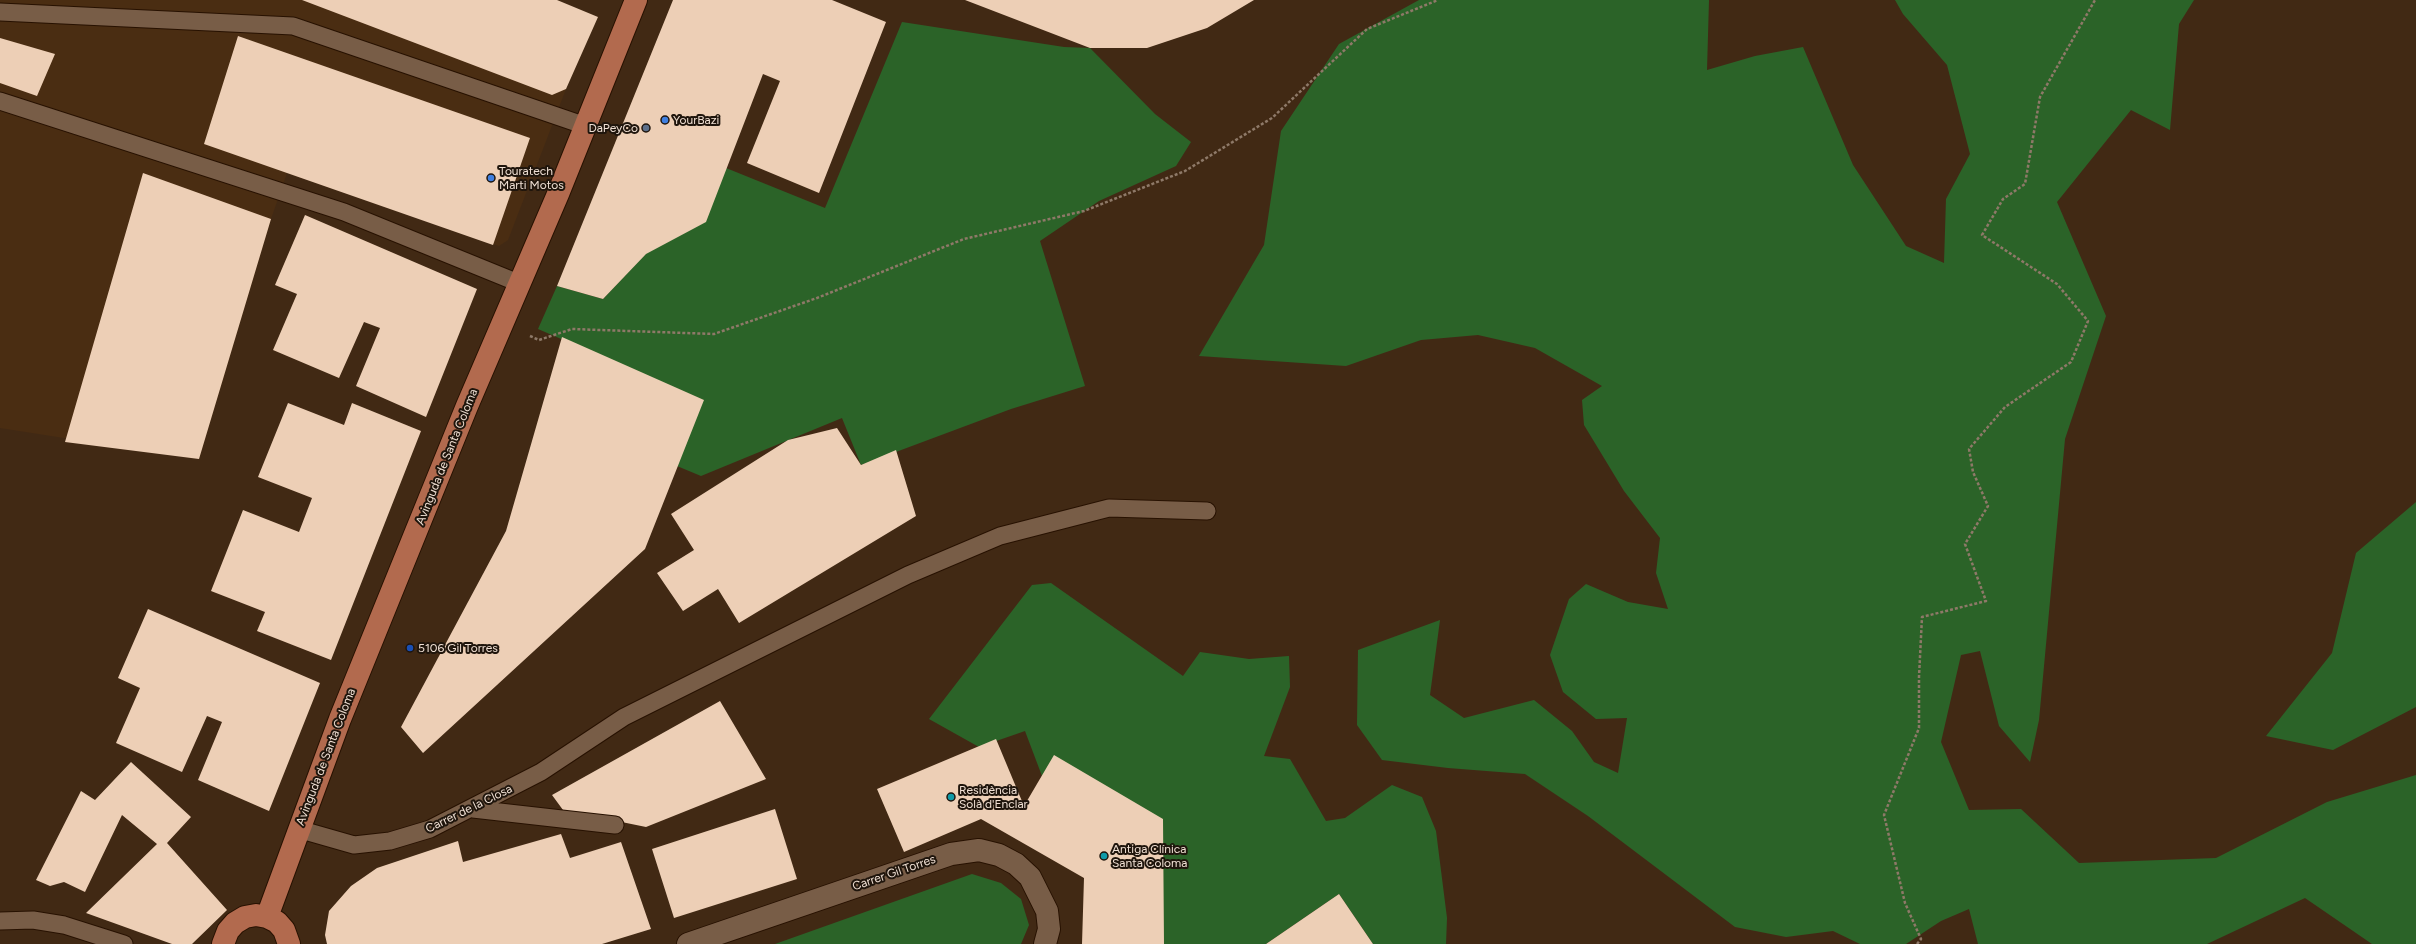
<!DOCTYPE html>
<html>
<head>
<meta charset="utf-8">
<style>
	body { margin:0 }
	canvas { display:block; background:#412914 }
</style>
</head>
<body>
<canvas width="2416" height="944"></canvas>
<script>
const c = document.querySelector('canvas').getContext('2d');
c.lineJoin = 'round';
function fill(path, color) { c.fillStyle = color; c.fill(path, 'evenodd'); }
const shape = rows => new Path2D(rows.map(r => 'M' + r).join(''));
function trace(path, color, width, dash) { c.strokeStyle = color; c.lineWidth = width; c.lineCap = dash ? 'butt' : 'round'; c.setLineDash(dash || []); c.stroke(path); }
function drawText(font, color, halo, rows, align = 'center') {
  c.font = font + ' Figtree,sans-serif'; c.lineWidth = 4; c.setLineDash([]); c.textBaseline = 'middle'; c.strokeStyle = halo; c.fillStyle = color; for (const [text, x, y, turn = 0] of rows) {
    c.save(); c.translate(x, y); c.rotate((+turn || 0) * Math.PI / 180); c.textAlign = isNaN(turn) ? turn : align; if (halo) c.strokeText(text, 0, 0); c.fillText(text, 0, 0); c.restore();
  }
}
const built = shape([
	[0,0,302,0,566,89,508,240,499,246,287,173,271,219,199,459,0,428]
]);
const green = shape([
	[1419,0,1709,0,1707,70,1755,56,1803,47,1853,165,1906,246,1944,263,1946,199,1970,154,1947,65,1903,14,1895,0,2194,0,2179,24,2170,130,2131,110,2057,202,2106,316,2065,439,2039,720,2030,762,1999,726,1980,651,1961,655,1941,742,1969,810,2021,809,2079,863,2216,858,2327,802,2416,775,2416,944,2372,944,2305,898,2207,944,1978,944,1969,909,1941,921,1906,944,1860,944,1833,931,1786,937,1735,927,1588,816,1525,774,1448,768,1382,760,1357,725,1358,650,1440,620,1430,695,1464,718,1534,700,1572,731,1594,762,1618,773,1627,718,1596,719,1563,692,1550,655,1569,599,1586,584,1628,602,1668,609,1656,573,1660,538,1624,491,1584,425,1582,400,1602,386,1535,348,1478,335,1421,340,1346,366,1199,356,1264,245,1281,131,1339,44],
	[902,22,1064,47,1090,48,1155,114,1191,142,1176,166,1099,201,1040,241,1085,386,1011,409,861,465,842,418,701,476,677,466,703,400,538,329,557,286,603,299,726,168,825,208],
	[2416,502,2416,707,2333,750,2266,736,2332,653,2356,553],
	[1051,583,1183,676,1200,652,1249,659,1289,656,1290,687,1264,756,1290,759,1326,821,1345,818,1392,785,1422,797,1436,831,1447,918,1446,944,1373,944,1339,894,1266,944,1164,944,1042,776,1025,731,979,747,929,719,1032,585],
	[972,874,1001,883,1021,899,1029,925,1021,944,775,944]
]);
const building = shape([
	[302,0,557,0,598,17,566,89,552,95],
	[673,0,832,0,886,22,819,193,747,163,780,81,763,74,706,222,646,254,603,299,557,286],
	[965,0,1254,0,1207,28,1147,48,1090,48],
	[238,36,530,138,493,245,204,144],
	[0,38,55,54,37,96,0,83],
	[143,173,271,219,199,459,65,442],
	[305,215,477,289,426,417,356,386,380,328,364,322,339,378,273,350,297,294,275,285],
	[562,337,704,400,645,549,423,753,401,727,506,531],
	[288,403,344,425,352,403,421,431,331,660,257,631,265,612,211,591,243,510,299,532,312,498,258,477],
	[837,428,861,465,896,450,916,516,739,623,718,589,683,611,657,573,694,550,671,514,788,440],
	[148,609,320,683,269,811,198,780,222,722,207,716,182,772,116,743,140,688,118,678],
	[720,701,766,779,646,827,563,810,552,795],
	[996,739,1024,806,1054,755,1163,819,1164,944,1082,944,1084,878,981,819,904,852,877,789],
	[131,762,191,817,167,843,227,910,192,944,172,944,86,913,157,844,122,815,85,892,64,882,50,886,36,880,81,791,95,800],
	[775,809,797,879,674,918,652,849],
	[561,834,570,858,621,842,651,929,602,944,327,944,325,935,329,911,351,886,377,868,458,841,463,862],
	[1339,894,1373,944,1266,944]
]);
const path = shape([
	[530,336,539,340,572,329,714,334,817,298,964,239,1084,211,1185,171,1272,118,1367,29,1438,0],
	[1917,944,1921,939,1905,903,1884,815,1919,728,1919,677,1922,617,1986,601,1965,544,1988,506,1973,472,1969,449,2005,407,2071,362,2088,321,2057,284,1982,235,2003,199,2025,184,2040,97,2095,0]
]);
const service = shape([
	[0,12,293,26,586,126],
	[0,101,344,212,521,284],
	[473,809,615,825],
	[298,829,354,845,390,841,430,829,541,772,624,717,908,575,1000,536,1109,508,1207,511],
	[0,921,33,920,64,925,124,944]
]);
const minor = shape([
	[688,944,951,854,979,850,999,855,1016,864,1030,877,1047,911,1049,929,1045,944]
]);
const primary = shape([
	[267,917,340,719,467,406,558,194,636,0],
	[223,944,228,931,235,923,245,917,256,915,267,917,277,922,284,930,289,944]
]);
const markers = [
	[665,120,4,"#3f7fe0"],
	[646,128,4,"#5c6f8a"],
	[491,178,4,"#3f7fe0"],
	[410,648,4,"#1a4fb4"],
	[951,797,4,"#0f9aa8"],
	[1104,856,4,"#0f9aa8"]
];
const poiNames = [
	["YourBazi",673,120],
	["DaPeyCo",638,128,"right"],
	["Touratech",499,171],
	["Marti Motos",499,185],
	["5106 Gil Torres",418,648],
	["Residència",959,790],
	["Solà d'Enclar",959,804],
	["Antiga Clínica",1112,849],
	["Santa Coloma",1112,863]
];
const streetNames = [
	["Avinguda de Santa Coloma",447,457,-68],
	["Avinguda de Santa Coloma",326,757,-69],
	["Carrer de la Closa",469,809,-26],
	["Carrer Gil Torres",894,873,-19]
];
fill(built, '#4a2d12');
fill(green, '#2b6328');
fill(building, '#edcfb6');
trace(service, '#271100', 19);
trace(minor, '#271100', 24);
trace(primary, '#271100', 24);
trace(path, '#8e7968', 2.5, [3, 2]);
trace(service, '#785d47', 17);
trace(minor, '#785d47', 22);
trace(primary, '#b26a4e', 22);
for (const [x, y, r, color] of markers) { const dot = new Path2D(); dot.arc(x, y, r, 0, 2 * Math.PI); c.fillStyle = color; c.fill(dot); trace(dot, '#1f150c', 1.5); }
drawText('12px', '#f0e0d4', '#1f150c', poiNames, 'left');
drawText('12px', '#f0e0d4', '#1f150c', streetNames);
</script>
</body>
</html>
